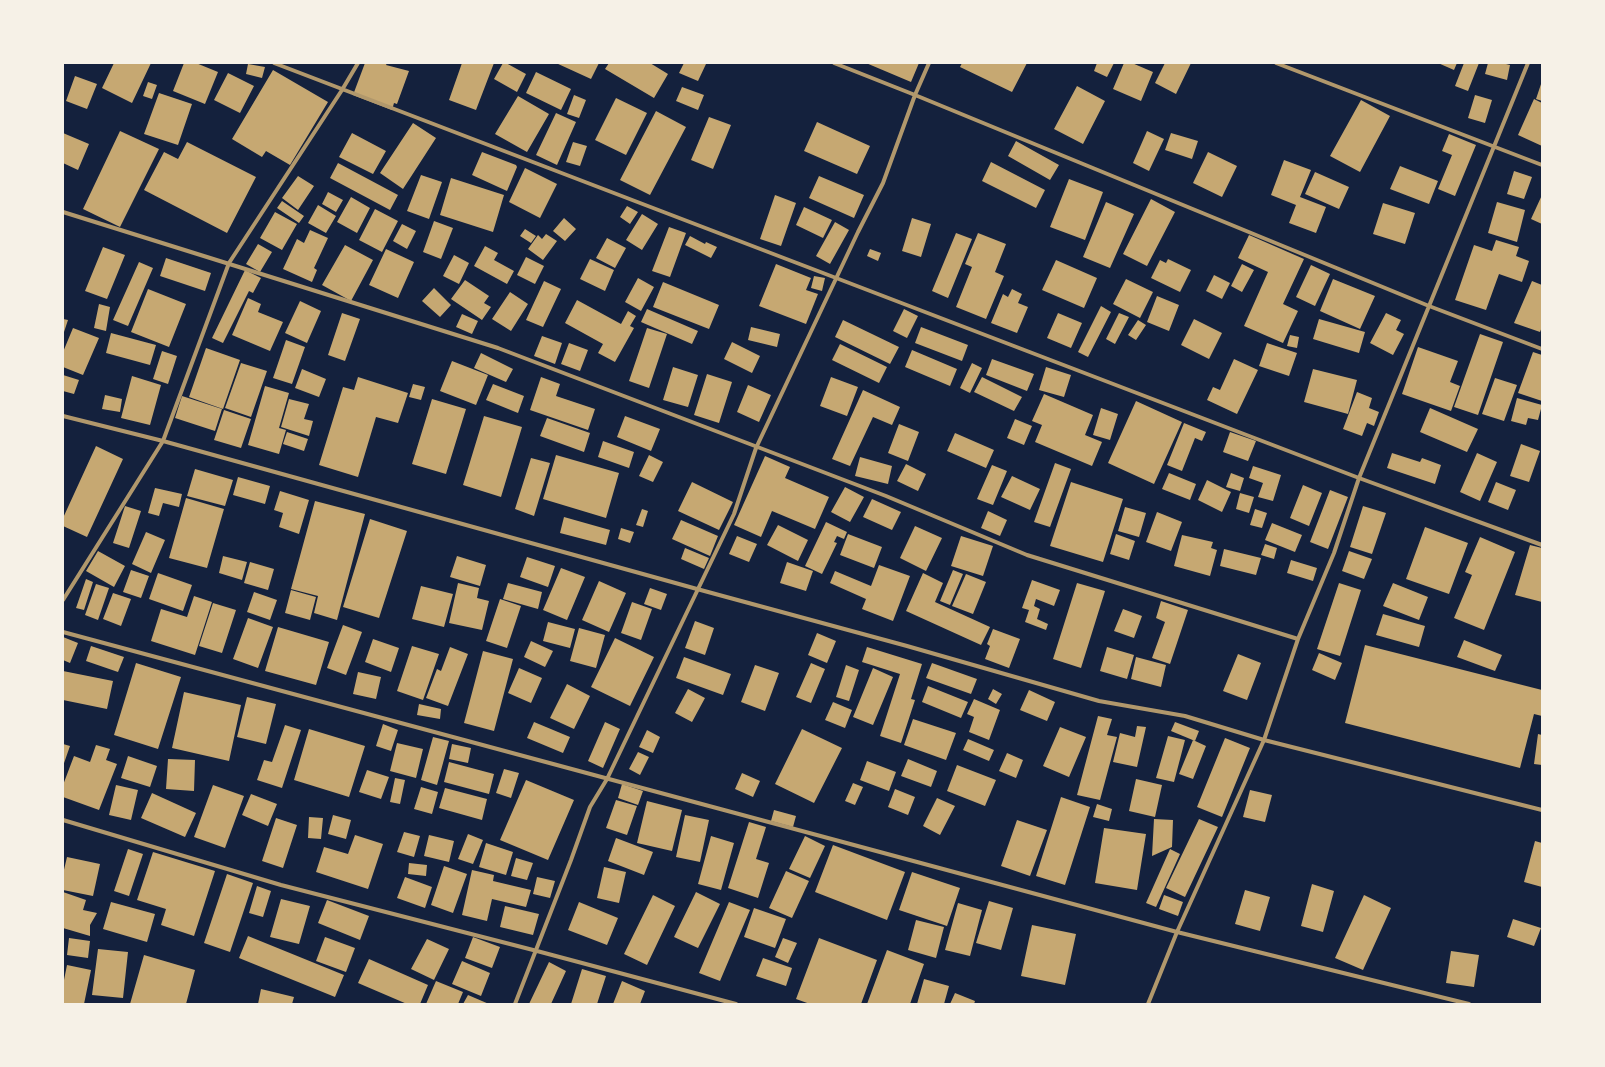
<!DOCTYPE html>
<html>
<head>
<meta charset="utf-8">
<style>
	body { margin:0 }
	#map { position:relative; width:1605px; height:1067px; overflow:hidden; background:#14213d; font-family:Lato,sans-serif }
	canvas { display:block }
	.frame { position:absolute; inset:0; border:64px solid #f6f1e7; pointer-events:none }
</style>
</head>
<body>
<div id="map">
<canvas width="1605" height="1067"></canvas>
<div class="frame"></div>
</div>
<script>
const c = document.querySelector('canvas').getContext('2d');
c.lineJoin = 'round';
function fill(path, color) { c.fillStyle = color; c.fill(path, 'evenodd'); }
const shape = rows => new Path2D(rows.map(r => 'M' + r).join(''));
function trace(path, color, width, dash) { c.strokeStyle = color; c.lineWidth = width; c.lineCap = dash ? 'butt' : 'round'; c.setLineDash(dash || []); c.stroke(path); }
const building = shape([
	[114,63,151,63,132,103,102,88],
	[184,63,196,63,218,72,205,104,173,91],
	[365,63,387,63,386,65,409,71,397,104,394,103,392,110,353,95],
	[462,63,494,63,476,110,449,100],
	[503,63,506,63,526,74,517,92,494,79],
	[556,63,599,63,591,79],
	[609,63,650,63,668,74,654,98,605,69],
	[684,63,706,64,698,81,679,73],
	[866,63,919,63,911,82],
	[962,63,1027,63,1012,92,960,67],
	[1097,63,1114,63,1107,77,1094,71],
	[1124,63,1132,63,1153,72,1141,101,1113,89],
	[1165,63,1191,63,1176,94,1155,83],
	[1438,63,1457,63,1454,70],
	[1464,63,1479,63,1468,91,1455,86],
	[1488,63,1502,63,1510,65,1507,80,1485,74],
	[248,64,265,67,262,78,246,74],
	[273,70,328,102,290,165,266,151,262,157,232,139],
	[536,72,571,89,561,110,526,93],
	[228,73,254,86,240,113,214,100],
	[75,76,97,84,87,109,66,101],
	[1542,81,1542,101,1536,99],
	[148,82,157,85,152,99,143,96],
	[1077,86,1105,101,1083,144,1054,129],
	[682,87,704,95,698,110,676,101],
	[159,93,192,104,178,145,144,134],
	[574,95,586,100,579,118,567,114],
	[1475,95,1492,100,1485,123,1468,118],
	[518,96,549,114,527,152,495,134],
	[616,98,647,113,626,155,595,140],
	[1534,99,1542,103,1542,146,1518,135],
	[1361,100,1390,116,1360,172,1330,156],
	[656,111,686,127,650,195,620,180],
	[556,113,576,122,557,165,536,155],
	[709,117,731,125,713,169,691,160],
	[817,122,870,146,857,174,804,151],
	[413,123,436,138,403,189,380,173],
	[120,131,159,149,120,227,83,209],
	[1147,131,1164,139,1149,171,1133,163],
	[63,133,89,144,78,170,63,163],
	[352,133,386,151,373,174,339,157],
	[1171,133,1198,141,1192,159,1165,150],
	[1449,134,1476,145,1455,196,1438,189,1452,155,1442,151],
	[1016,141,1059,165,1050,180,1008,156],
	[187,142,256,177,227,233,144,190,164,152,178,159],
	[573,142,587,146,580,166,566,162],
	[482,152,516,165,517,167,507,191,472,175],
	[1208,152,1237,166,1222,197,1193,183],
	[1284,160,1311,170,1300,197,1326,207,1316,233,1289,223,1296,205,1271,195],
	[991,162,1045,190,1036,208,982,181],
	[338,163,398,195,390,210,330,178],
	[1400,166,1438,181,1429,204,1390,189],
	[525,168,557,184,540,218,509,202],
	[1514,171,1532,177,1524,199,1507,194],
	[1315,172,1349,187,1339,209,1305,194],
	[421,175,442,182,429,219,407,211],
	[298,176,314,186,298,210,282,198],
	[819,176,864,195,854,218,809,198],
	[451,178,504,195,493,232,440,215],
	[1069,179,1103,192,1085,240,1050,227],
	[328,192,343,200,336,212,322,204],
	[775,195,796,203,781,246,760,239],
	[1542,195,1542,224,1531,219],
	[351,197,370,208,357,233,337,222],
	[1151,199,1175,212,1147,266,1123,254],
	[282,201,304,216,299,223,277,208],
	[1106,202,1134,214,1110,268,1083,257],
	[1497,202,1525,210,1517,242,1488,233],
	[1383,203,1415,213,1405,244,1373,234],
	[318,205,336,216,326,233,308,223],
	[627,206,638,212,630,224,620,217],
	[804,207,832,220,823,238,796,225],
	[375,209,398,221,382,252,359,240],
	[275,212,297,224,282,250,260,238],
	[642,214,658,224,642,250,626,240],
	[564,218,576,229,565,241,553,231],
	[912,218,931,224,921,257,902,251],
	[434,221,453,228,441,259,423,252],
	[835,222,849,230,830,264,816,256],
	[402,224,416,231,407,249,393,241],
	[669,227,686,233,670,277,652,271],
	[525,229,536,236,531,243,520,236],
	[310,230,328,238,314,268,317,270,312,282,283,269,297,239,304,243],
	[956,233,972,239,948,298,932,291],
	[978,233,1006,244,995,272,1004,276,986,319,956,307,972,267,965,264],
	[546,234,557,241,543,260,528,249,538,235,542,239],
	[1249,235,1304,259,1283,304,1298,311,1283,343,1244,326,1268,272,1238,258],
	[690,236,705,244,706,242,717,247,711,258,685,245],
	[607,238,626,248,615,268,596,258],
	[1496,240,1519,247,1516,256,1529,261,1522,282,1499,274,1486,310,1455,300,1474,245,1492,251],
	[258,244,272,252,260,272,246,264],
	[345,245,373,260,351,301,322,285],
	[485,246,498,253,494,260,514,271,507,284,474,266],
	[103,247,125,255,107,299,85,291],
	[386,249,414,262,398,298,369,285],
	[870,249,881,253,878,261,867,256],
	[454,255,469,263,459,284,443,276],
	[526,257,544,266,535,284,517,275],
	[166,258,211,273,205,291,160,276],
	[590,259,614,270,605,291,580,279],
	[1168,259,1191,270,1180,292,1151,278,1160,260,1166,263],
	[1056,260,1097,278,1084,308,1042,290],
	[139,262,153,268,128,326,113,320],
	[776,264,811,278,806,290,818,294,806,324,759,306],
	[1242,264,1254,270,1242,292,1231,286],
	[1311,265,1330,274,1315,306,1296,297],
	[245,270,261,278,253,293,249,291,223,343,212,338],
	[1214,275,1230,283,1222,299,1206,291],
	[814,276,825,278,822,291,811,288],
	[638,278,654,287,641,311,625,302],
	[1126,279,1153,292,1140,318,1113,304],
	[1333,279,1375,296,1360,329,1320,311],
	[465,280,489,296,484,303,491,307,482,320,451,299],
	[544,281,561,289,543,327,526,320],
	[1532,281,1542,285,1542,327,1540,332,1514,323],
	[663,282,719,305,709,329,653,307],
	[434,288,451,305,440,317,422,301],
	[148,289,186,304,169,347,131,332],
	[1012,289,1022,294,1018,303,1028,307,1017,333,991,323,1003,294,1008,297],
	[510,292,528,304,511,331,492,319],
	[1157,296,1179,305,1169,331,1147,322],
	[248,298,261,304,258,312,283,322,270,351,232,335],
	[577,300,621,324,628,311,636,316,630,326,634,328,615,362,598,353,603,344,565,323],
	[300,301,321,311,307,343,285,333],
	[99,304,110,307,106,331,94,328],
	[1101,306,1111,312,1088,357,1078,352],
	[647,309,698,331,692,344,641,322],
	[904,309,918,316,907,338,893,331],
	[342,313,360,319,345,361,328,355],
	[1058,313,1082,323,1071,348,1047,338],
	[1119,313,1129,317,1115,344,1106,339],
	[1386,313,1401,320,1396,330,1404,334,1393,355,1370,343],
	[462,314,478,321,472,334,456,327],
	[63,319,68,320,63,335],
	[1194,319,1222,333,1209,359,1181,345],
	[1319,319,1365,332,1359,353,1313,339],
	[843,320,899,347,890,364,835,337],
	[1138,320,1146,325,1136,340,1128,335],
	[751,327,780,334,777,347,748,340],
	[921,327,968,345,962,361,915,343],
	[73,328,99,338,83,375,63,367,63,352],
	[647,328,667,334,649,388,629,381],
	[111,333,156,345,150,365,106,353],
	[1480,334,1503,342,1478,415,1454,407],
	[1290,335,1299,337,1297,348,1287,346],
	[542,336,562,343,555,364,534,356],
	[286,340,305,347,292,384,273,378],
	[732,342,760,356,752,373,724,359],
	[569,343,588,350,580,371,561,364],
	[1267,343,1297,353,1289,376,1259,366],
	[840,344,887,367,879,383,832,360],
	[1418,347,1458,361,1450,382,1460,386,1451,411,1402,394],
	[206,348,240,360,223,409,189,397],
	[912,350,957,369,950,386,905,367],
	[162,351,177,356,168,384,153,379],
	[1533,352,1542,355,1542,401,1518,393],
	[481,353,513,369,506,382,474,368],
	[992,359,1034,374,1027,391,986,375],
	[1234,359,1258,370,1237,414,1207,400,1213,387,1220,390],
	[452,361,488,375,476,405,440,391],
	[241,363,267,371,251,417,225,408],
	[972,363,982,368,970,393,960,388],
	[673,367,698,375,688,407,663,400],
	[1046,367,1071,375,1064,397,1039,390],
	[302,369,326,379,319,397,295,388],
	[1313,369,1357,380,1348,414,1304,402],
	[707,374,732,382,719,423,694,415],
	[63,375,79,380,74,394,63,391],
	[132,376,161,385,150,425,121,418],
	[358,377,408,393,398,423,376,417,358,477,319,465,343,387,354,390],
	[541,377,560,384,556,396,595,409,588,430,530,410],
	[831,377,858,387,847,416,820,406],
	[982,377,1022,397,1014,411,974,392],
	[1495,378,1517,385,1504,421,1482,414],
	[413,384,425,387,421,400,409,397],
	[493,384,524,396,518,413,486,400],
	[748,385,771,395,759,422,737,412],
	[265,386,289,393,279,428,286,430,279,454,248,445],
	[863,390,900,407,892,425,873,417,850,466,832,459],
	[1357,392,1372,398,1369,408,1379,412,1374,426,1367,423,1362,436,1343,429],
	[1044,394,1093,415,1085,435,1102,442,1092,466,1035,442,1042,425,1032,421],
	[105,395,122,399,120,412,102,409],
	[182,396,222,409,215,431,175,418],
	[1517,398,1542,405,1538,420,1528,418,1526,425,1511,421],
	[289,399,309,404,304,419,313,421,309,436,281,427],
	[432,399,466,409,446,474,412,464],
	[1136,401,1182,422,1154,484,1108,463],
	[1101,408,1118,414,1110,440,1093,435],
	[1430,408,1478,429,1467,452,1420,432],
	[224,410,251,419,241,448,214,440],
	[484,416,522,427,501,497,463,485],
	[625,416,660,429,651,451,617,437],
	[547,418,590,433,584,452,540,436],
	[1015,419,1032,426,1024,445,1007,438],
	[1184,423,1206,432,1202,441,1195,438,1182,471,1167,465],
	[899,424,919,432,908,461,888,453],
	[287,432,308,439,304,451,283,444],
	[1230,432,1256,441,1248,461,1223,452],
	[955,433,994,450,986,468,947,451],
	[603,441,634,452,629,468,598,457],
	[1521,444,1540,451,1529,482,1510,476],
	[96,446,123,459,87,537,63,526,63,518],
	[1392,453,1420,462,1422,458,1441,465,1435,484,1387,468],
	[1477,453,1497,462,1480,501,1460,492],
	[556,455,619,473,606,518,543,499],
	[649,455,663,462,653,482,639,476],
	[765,456,790,467,785,478,829,497,815,529,772,511,761,537,734,525],
	[860,457,892,466,888,484,855,476],
	[531,458,550,463,534,516,515,509],
	[1055,463,1071,469,1050,527,1034,522],
	[906,464,926,474,918,491,897,481],
	[992,465,1007,471,993,505,977,499],
	[1253,466,1281,475,1273,501,1258,497,1263,483,1249,478],
	[195,469,233,480,225,506,187,496],
	[1169,473,1196,484,1190,500,1162,489],
	[1231,473,1244,478,1240,491,1226,487],
	[1012,476,1040,489,1030,510,1001,497],
	[238,477,270,486,265,504,233,495],
	[1207,480,1231,492,1222,512,1198,500],
	[692,482,733,502,719,530,678,511],
	[1071,482,1123,499,1103,562,1050,546],
	[1496,482,1516,490,1508,510,1488,502],
	[1303,485,1322,493,1309,526,1290,518],
	[845,487,864,497,850,522,831,512],
	[155,488,182,494,179,507,163,503,159,516,148,513],
	[1330,490,1348,497,1328,549,1310,542],
	[280,491,309,500,299,534,279,527,283,513,274,510],
	[1240,493,1254,497,1249,513,1236,509],
	[186,498,224,509,207,568,169,558],
	[872,499,901,512,892,530,863,517],
	[315,501,365,514,337,620,314,613,318,596,291,589],
	[125,506,141,511,129,548,113,543],
	[1363,506,1386,513,1372,554,1350,547],
	[1125,507,1146,513,1139,537,1118,531],
	[642,509,648,511,643,527,636,525],
	[1255,509,1267,513,1262,528,1250,525],
	[988,511,1007,520,1000,536,981,528],
	[1157,512,1182,522,1171,551,1146,542],
	[564,517,610,530,606,545,560,533],
	[370,519,407,531,379,618,343,607],
	[681,520,718,536,710,556,672,539],
	[826,522,847,532,844,539,837,536,834,542,837,543,822,574,805,566],
	[1272,523,1302,535,1295,552,1265,540],
	[778,525,808,540,798,561,767,545],
	[915,526,942,538,926,571,900,558],
	[1425,527,1468,543,1449,594,1406,579],
	[621,528,634,532,630,543,618,539],
	[146,532,165,540,151,573,132,564],
	[848,534,882,547,874,568,840,555],
	[1116,534,1135,541,1129,560,1110,554],
	[1182,535,1213,542,1211,548,1217,550,1210,576,1174,566],
	[737,536,757,544,749,562,729,554],
	[961,536,993,546,983,576,951,566],
	[1480,537,1515,552,1484,630,1454,618,1472,575,1465,572],
	[1265,544,1277,548,1274,559,1261,555],
	[1530,545,1542,548,1542,602,1515,595],
	[685,548,709,558,704,569,681,559],
	[1224,549,1261,558,1256,575,1220,566],
	[98,551,125,566,114,587,86,571],
	[1349,551,1372,559,1364,579,1342,571],
	[223,556,247,562,242,580,219,573],
	[457,556,486,565,480,586,450,577],
	[527,557,555,566,548,587,520,577],
	[1291,560,1317,568,1313,581,1287,573],
	[250,562,274,569,268,590,244,583],
	[787,562,813,571,806,591,780,583],
	[879,565,910,576,893,621,862,609,866,599,830,583,835,571,871,586],
	[561,568,585,577,567,620,543,610],
	[131,570,149,576,141,598,123,592],
	[953,570,963,574,950,605,940,601],
	[158,573,192,585,183,611,149,599],
	[923,573,943,583,935,602,990,627,981,645,906,611],
	[966,574,986,582,973,614,952,606],
	[86,579,93,582,84,610,76,608],
	[1032,580,1060,590,1054,606,1036,599,1034,606,1040,609,1037,619,1048,624,1046,630,1025,622,1029,610,1022,608],
	[599,581,626,593,609,632,582,620],
	[458,583,479,588,477,598,489,601,482,630,449,623],
	[508,583,542,592,538,609,503,599],
	[1077,583,1105,591,1081,668,1053,659],
	[1339,583,1361,590,1340,656,1317,649],
	[1393,583,1428,597,1419,620,1383,606],
	[96,584,109,588,98,620,85,615],
	[421,586,453,594,444,627,412,619],
	[650,588,667,594,661,610,644,604],
	[291,590,316,597,310,620,285,613],
	[254,592,277,600,270,620,247,612],
	[113,593,131,599,121,626,103,619],
	[194,596,212,602,195,655,151,641,161,609,187,617],
	[500,599,521,606,507,648,486,641],
	[1161,601,1188,610,1170,664,1152,658,1165,622,1156,618],
	[632,602,652,609,641,640,621,633],
	[213,603,236,610,222,653,199,646],
	[1123,609,1142,616,1134,638,1114,631],
	[1383,614,1425,626,1419,647,1376,635],
	[248,618,273,627,258,668,233,659],
	[695,621,714,628,705,655,685,648],
	[548,622,575,629,570,648,543,641],
	[343,625,362,632,346,675,327,668],
	[278,627,329,642,316,685,265,671],
	[579,628,605,635,596,668,570,661],
	[993,629,1020,639,1009,668,985,659,990,646,987,644],
	[817,633,836,641,827,663,808,655],
	[63,637,78,643,70,663,63,660],
	[615,638,654,657,630,706,591,687],
	[373,639,399,648,391,672,365,662],
	[1464,640,1502,655,1495,671,1457,657],
	[531,641,553,651,545,667,524,657],
	[1365,645,1542,690,1542,716,1534,714,1520,768,1345,723],
	[91,646,124,657,118,672,86,661],
	[412,646,439,654,423,700,397,691],
	[450,647,468,654,448,706,426,698,437,669,441,671],
	[867,647,922,664,911,699,915,700,901,743,880,736,900,674,862,662],
	[1107,647,1134,655,1127,679,1100,671],
	[483,651,513,659,494,731,464,723],
	[1319,653,1342,663,1335,680,1312,670],
	[1238,654,1261,663,1247,700,1223,691],
	[684,657,731,674,723,695,676,678],
	[1136,657,1166,665,1161,687,1131,679],
	[136,663,181,677,158,749,114,735],
	[811,663,825,669,811,703,796,697],
	[932,663,977,679,971,694,926,678],
	[755,665,779,673,765,711,741,702],
	[846,665,859,670,849,701,836,697],
	[519,668,542,678,531,703,508,693],
	[873,668,893,677,873,725,853,717],
	[63,671,113,681,107,709,63,700],
	[358,672,381,677,376,699,353,694],
	[567,684,590,696,574,729,550,718],
	[928,686,968,702,961,718,922,702],
	[688,689,705,698,692,722,675,713],
	[993,689,1002,694,996,704,988,699],
	[1029,690,1055,702,1047,721,1020,710],
	[184,692,241,705,229,761,172,748],
	[247,697,276,704,266,744,237,737],
	[974,699,1000,710,989,740,969,732,974,717,967,714],
	[833,702,852,710,845,728,825,720],
	[419,704,441,709,440,719,417,715],
	[1098,716,1112,719,1107,735,1117,737,1100,800,1077,795],
	[913,719,956,733,946,760,904,745],
	[534,722,570,737,563,753,527,738],
	[605,722,620,729,603,768,588,761],
	[1175,722,1199,731,1195,741,1171,731],
	[383,724,398,730,391,751,376,746],
	[285,725,301,730,282,788,257,780,264,760,272,762],
	[1137,726,1146,727,1137,767,1113,762,1120,733,1135,737],
	[1060,727,1086,737,1069,777,1043,766],
	[309,729,365,746,349,797,294,780],
	[802,729,842,748,814,803,775,784],
	[647,730,660,737,653,753,639,747],
	[1538,734,1542,735,1542,765,1534,764],
	[1168,736,1185,740,1174,782,1156,778],
	[433,737,449,741,437,785,421,780],
	[1225,738,1250,748,1222,817,1197,807],
	[968,739,994,750,989,761,963,750],
	[1193,740,1206,746,1193,779,1179,774],
	[397,743,423,749,416,778,390,771],
	[63,744,70,746,63,766],
	[452,744,471,748,468,763,449,759],
	[96,745,110,749,106,760,117,764,99,810,63,797,63,785,74,756,90,762],
	[638,752,649,757,640,775,629,769],
	[1007,753,1023,760,1016,778,999,771],
	[128,756,157,766,150,787,121,778],
	[168,759,195,760,194,791,166,789],
	[908,759,937,771,931,787,901,776],
	[867,761,896,772,889,791,860,780],
	[449,762,494,774,489,794,444,782],
	[957,765,996,780,985,806,947,791],
	[504,769,519,773,511,798,496,793],
	[367,770,389,777,381,799,359,792],
	[742,773,760,781,753,797,735,789],
	[395,778,405,780,400,804,390,802],
	[1136,779,1162,785,1155,817,1129,811],
	[526,780,574,800,548,860,500,840],
	[853,783,863,787,855,805,845,801],
	[622,784,643,791,638,805,618,798],
	[116,785,138,790,131,820,109,815],
	[213,785,244,796,225,848,194,837],
	[421,787,438,792,432,814,414,809],
	[445,788,487,799,482,820,439,808],
	[895,789,915,797,908,815,888,807],
	[1250,790,1272,795,1265,822,1243,817],
	[152,793,196,813,185,837,141,818],
	[251,794,277,804,268,826,242,815],
	[1061,797,1090,807,1065,885,1036,876],
	[937,798,955,806,940,835,923,826],
	[616,800,637,806,627,835,606,828],
	[647,801,682,810,672,851,637,843],
	[1097,804,1112,809,1109,821,1093,817],
	[774,810,796,816,793,827,771,821],
	[333,815,351,820,346,839,328,834],
	[685,815,709,820,700,862,676,857],
	[309,817,323,818,321,839,308,838],
	[276,818,297,825,283,868,262,861],
	[1154,819,1173,820,1172,847,1152,856],
	[1199,819,1218,827,1185,897,1166,888],
	[1017,820,1047,830,1030,876,1001,866],
	[749,822,766,827,756,859,769,863,758,898,728,888],
	[1104,828,1146,834,1137,890,1095,883],
	[404,832,420,836,414,857,397,852],
	[468,834,483,840,473,864,458,859],
	[355,835,383,844,368,889,316,872,324,847,348,854],
	[429,835,454,841,449,862,424,856],
	[711,836,734,843,721,890,698,884],
	[805,836,825,846,810,878,789,869],
	[616,838,653,852,644,875,608,861],
	[1535,841,1542,843,1542,887,1524,882],
	[486,843,513,852,506,875,479,867],
	[833,845,905,872,887,920,815,892],
	[128,849,143,854,129,896,114,891],
	[1170,849,1180,854,1156,907,1146,903],
	[153,852,215,871,194,936,161,925,166,909,137,900],
	[67,857,100,864,93,896,63,890,63,874],
	[516,858,533,863,527,880,511,876],
	[409,863,427,865,426,876,408,874],
	[444,866,467,874,453,913,431,905],
	[604,867,626,872,619,903,597,898],
	[472,870,494,875,493,881,531,890,526,907,492,899,487,921,462,915],
	[786,871,809,881,792,918,769,908],
	[912,872,960,888,947,926,899,910],
	[227,874,253,883,230,952,204,943],
	[405,877,432,887,425,908,397,898],
	[537,877,555,881,550,898,533,894],
	[1312,884,1334,891,1323,932,1301,926],
	[257,886,271,891,263,917,249,913],
	[1245,890,1270,897,1260,931,1235,924],
	[63,892,86,900,83,910,97,913,90,925,90,936,63,928],
	[696,892,720,904,698,948,674,937],
	[653,895,675,906,647,965,624,954],
	[1164,895,1183,902,1178,916,1159,909],
	[1364,895,1391,908,1363,970,1335,958],
	[281,899,310,906,299,944,270,937],
	[327,900,369,916,360,940,318,923],
	[989,901,1013,908,1001,950,976,943],
	[111,902,155,914,147,942,103,929],
	[579,902,618,918,607,945,568,930],
	[729,902,750,910,720,981,699,973],
	[958,903,982,910,970,956,945,950],
	[505,906,539,914,533,935,500,927],
	[754,908,786,919,775,948,744,937],
	[1513,919,1541,928,1534,946,1507,937],
	[916,920,944,927,936,958,908,950],
	[1032,925,1076,934,1065,985,1021,976],
	[248,936,344,975,335,997,239,958],
	[325,937,355,948,346,972,316,961],
	[473,937,500,947,492,968,465,958],
	[69,938,90,941,88,958,67,955],
	[783,938,797,943,788,963,775,957],
	[819,938,877,960,861,1004,810,1004,796,999],
	[427,939,449,949,434,980,411,969],
	[98,949,128,952,123,998,92,995],
	[887,950,924,964,910,1004,867,1004],
	[1451,951,1479,955,1474,987,1446,983],
	[144,955,195,970,186,1004,130,1004],
	[763,958,792,968,786,986,756,976],
	[369,959,428,985,420,1004,407,1004,358,983],
	[462,961,490,973,481,996,452,984],
	[549,962,566,971,551,1004,529,1004],
	[67,965,91,970,84,1004,63,1004,63,985],
	[582,969,606,976,597,1004,571,1004],
	[924,979,949,986,944,1004,917,1004],
	[436,981,463,992,458,1004,426,1004],
	[622,981,645,991,640,1004,613,1004],
	[261,989,294,997,292,1004,258,1004],
	[955,993,975,1001,974,1004,950,1004],
	[468,995,489,1004,463,1004]
]);
const minor = shape([
	[274,63,1359,478,1542,545],
	[834,63,915,95,1429,306,1542,349],
	[1276,63,1542,165],
	[63,212,498,348,886,496,1027,555,1298,639],
	[63,416,163,441,697,589,907,646,1099,701,1185,716,1264,740,1542,810],
	[63,600,163,441,229,263,342,90,358,63],
	[63,632,1177,932,1469,1004],
	[63,820,281,885,537,951,736,1004],
	[515,1004,571,860,590,807,607,779,734,514,756,448,858,232,883,183,915,95,929,63],
	[1148,1004,1177,932,1264,740,1298,639,1334,553,1359,478,1528,63]
]);
fill(building, '#c6a872');
trace(minor, '#b1986c', 4);
</script>
</body>
</html>
